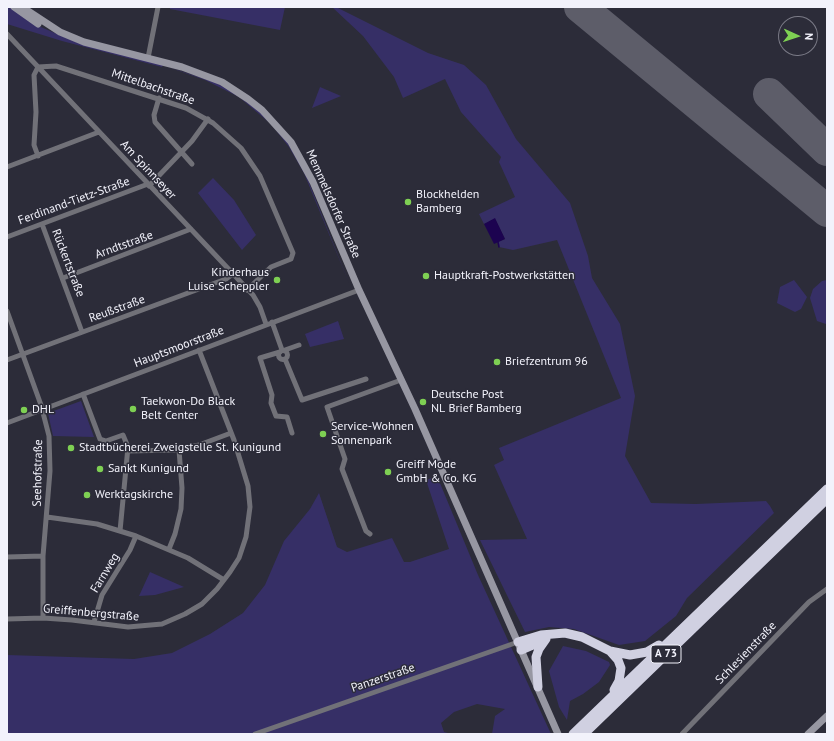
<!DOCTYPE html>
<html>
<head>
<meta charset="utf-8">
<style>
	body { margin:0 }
	#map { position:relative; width:834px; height:741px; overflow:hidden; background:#2c2c39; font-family:"PT Sans",sans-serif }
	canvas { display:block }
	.frame { position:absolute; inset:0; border:8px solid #f2f2fb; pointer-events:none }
	.north { position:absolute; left:778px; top:16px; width:40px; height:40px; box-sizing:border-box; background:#2c2c39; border:1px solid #7b7b87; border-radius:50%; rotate:93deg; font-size:11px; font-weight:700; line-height:16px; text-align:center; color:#f2f2fb }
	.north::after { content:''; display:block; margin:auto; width:14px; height:18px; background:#7ed053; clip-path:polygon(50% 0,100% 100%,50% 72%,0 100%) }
</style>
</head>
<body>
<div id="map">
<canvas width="834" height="741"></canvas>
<div class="frame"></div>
<div class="north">N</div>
</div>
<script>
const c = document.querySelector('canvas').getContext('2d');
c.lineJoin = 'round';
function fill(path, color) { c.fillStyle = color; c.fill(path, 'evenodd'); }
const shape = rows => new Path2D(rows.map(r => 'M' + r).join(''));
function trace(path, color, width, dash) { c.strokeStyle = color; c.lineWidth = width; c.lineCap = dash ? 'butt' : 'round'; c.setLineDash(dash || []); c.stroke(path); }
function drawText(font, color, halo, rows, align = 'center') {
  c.font = font + ' "PT Sans",sans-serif'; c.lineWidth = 3; c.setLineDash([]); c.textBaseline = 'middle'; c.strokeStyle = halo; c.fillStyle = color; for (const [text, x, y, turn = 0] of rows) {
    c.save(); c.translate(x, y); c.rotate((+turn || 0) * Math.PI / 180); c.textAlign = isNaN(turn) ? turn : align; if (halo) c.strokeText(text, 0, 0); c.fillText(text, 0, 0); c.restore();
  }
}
const green = shape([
	[7,7,10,7,36,25,81,44,163,65,162,67,62,41,7,24],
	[170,7,285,7,280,30,170,9],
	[332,7,336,7,428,53,464,65,486,85,516,139,570,203,588,256,592,278,620,324,635,396,625,456,651,503,696,504,766,501,770,506,774,513,687,598,676,616,645,641,619,645,574,629,549,627,525,632,480,540,527,539,494,465,504,460,499,448,621,398,557,240,513,250,499,247,498,242,505,239,495,219,484,224,479,214,515,197,499,162,501,157,461,112,445,79,403,98,394,77,363,36],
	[165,66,217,83,232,92,259,111,287,142,306,175,349,283,304,173,289,147,271,124,239,97,205,80],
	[320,87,341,96,312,108],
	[213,178,234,200,256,235,242,250,198,193],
	[794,280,807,297,801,309,795,312,777,303,780,287],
	[827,280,827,324,826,324,817,321,810,298,813,289,822,281],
	[338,321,344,339,310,347,305,334],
	[81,401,94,437,53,436,48,413],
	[437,476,478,575,551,734,492,734,495,716,505,709,477,704,454,712,441,723,444,732,452,734,7,734,7,655,134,659,172,653,210,634,243,613,265,585,284,541,310,509,319,493,337,547,347,552,392,538,404,562,410,562,449,549,426,480],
	[150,572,184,587,155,595,139,596],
	[563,646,586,651,609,662,610,665,599,682,583,694,570,701,567,720,559,707,549,671]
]);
const water = shape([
	[495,218,505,239,494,244,484,224]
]);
const stream = shape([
	[498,242,499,247]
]);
const runway = shape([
	[580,7,827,211],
	[769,94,827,150]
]);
const street = shape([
	[7,34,253,295,260,307,266,324],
	[148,58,158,7],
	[38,67,56,66,186,108,213,123,241,148,260,176,293,253,291,259,271,267,247,290],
	[38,67,34,75,36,112,34,145,38,156],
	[159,98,154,115,155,122,192,164],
	[7,167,99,132],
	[149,186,192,141,208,119],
	[42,224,82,332],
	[7,237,148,184],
	[63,278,191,229],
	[7,311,41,405,49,436,50,471,43,556,43,618],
	[272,322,282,350],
	[285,350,299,345],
	'278.5 355a4.5 4.5 0 1 1 9 0a4.5 4.5 0 1 1-9 0Z',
	[280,352,260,358,272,395,271,403,276,416,287,417,292,433],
	[285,359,302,400,366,379],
	[7,360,226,279,233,274],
	[83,394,100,439,106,441,123,435,128,447,120,531],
	[7,423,359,290],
	[128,451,176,450,199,445,231,433],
	[47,517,97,524,136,536,188,558,224,580],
	[370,534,366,531,342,469,345,459,327,407,401,380],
	[169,549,175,534,181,509,182,488,179,450],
	[7,557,43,556],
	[7,619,43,618,72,620,128,627,162,624,185,614,202,604,217,589,230,572,239,558,246,537,250,507,248,486,234,440,199,350],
	[94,622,102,595,130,550,136,536],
	[255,734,518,642],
	[682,734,809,602,827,589]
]);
const secondary = shape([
	[14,7,38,24],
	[22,7,60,32,84,42,182,67,222,82,248,99,262,110,291,142,313,182,359,290,415,409,558,734],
	[808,734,827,716]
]);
const highway = shape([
	[518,642,541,635,565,633,582,637,610,651,630,655,647,652,659,645],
	[521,650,544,640],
	[610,651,618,660,621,668,619,681,614,690],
	[538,687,536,657,539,649,546,639],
	[573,734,827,489],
	[584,734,827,499]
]);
const markers = [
	[408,202,4,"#7ed053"],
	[426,276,4,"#7ed053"],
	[277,280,4,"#7ed053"],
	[497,362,4,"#7ed053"],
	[423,402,4,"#7ed053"],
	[133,409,4,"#7ed053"],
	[24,410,4,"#7ed053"],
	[323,434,4,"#7ed053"],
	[71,448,4,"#7ed053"],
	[100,469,4,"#7ed053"],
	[388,472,4,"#7ed053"],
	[87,495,4,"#7ed053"]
];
const shields = [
	[666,654,30]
];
const shieldNames = [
	["A 73",666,654]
];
const streetNames = [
	["Mittelbachstraße",153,87,19],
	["Am Spinnseyer",148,170,47],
	["Ferdinand-Tietz-Straße",74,201,-20],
	["Memmelsdorfer Straße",333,204,66],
	["Arndtstraße",124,245,-20],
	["Rückertstraße",68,263,69],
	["Reußstraße",117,309,-20],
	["Hauptsmoorstraße",179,347,-21],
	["Seehofstraße",38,473,-89],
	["Farnweg",105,573,-59],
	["Greiffenbergstraße",91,613,5],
	["Schlesienstraße",746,653,-46],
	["Panzerstraße",383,678,-19]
];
const poiNames = [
	["Blockhelden",416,195],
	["Bamberg",416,209],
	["Kinderhaus",269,273,"right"],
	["Luise Scheppler",269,287,"right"],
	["Hauptkraft-Postwerkstätten",434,276],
	["Briefzentrum 96",505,362],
	["Deutsche Post",431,395],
	["NL Brief Bamberg",431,409],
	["Taekwon-Do Black",141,402],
	["Belt Center",141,416],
	["DHL",32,410],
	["Service-Wohnen",331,427],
	["Sonnenpark",331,441],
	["Stadtbücherei Zweigstelle St. Kunigund",79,448],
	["Greiff Mode",396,465],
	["GmbH & Co. KG",396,479],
	["Sankt Kunigund",108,469],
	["Werktagskirche",95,495]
];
fill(green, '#362f66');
fill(water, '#1c0350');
trace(stream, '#1c0350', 1.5);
trace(runway, '#5d5d69', 32);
trace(street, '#717178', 5);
trace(secondary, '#9797a2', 7);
trace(highway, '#d0d0e1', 9);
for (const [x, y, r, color] of markers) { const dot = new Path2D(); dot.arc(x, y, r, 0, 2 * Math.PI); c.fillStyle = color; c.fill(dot); trace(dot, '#2c2c39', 1.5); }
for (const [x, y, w] of shields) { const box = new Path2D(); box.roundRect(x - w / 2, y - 9, w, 18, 3); c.fillStyle = '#2c2c39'; c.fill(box); trace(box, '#f2f2fb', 1); }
drawText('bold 11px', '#f2f2fb', null, shieldNames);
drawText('12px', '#f2f2fb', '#2c2c39', streetNames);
drawText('12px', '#f2f2fb', '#2c2c39', poiNames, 'left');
</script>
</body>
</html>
